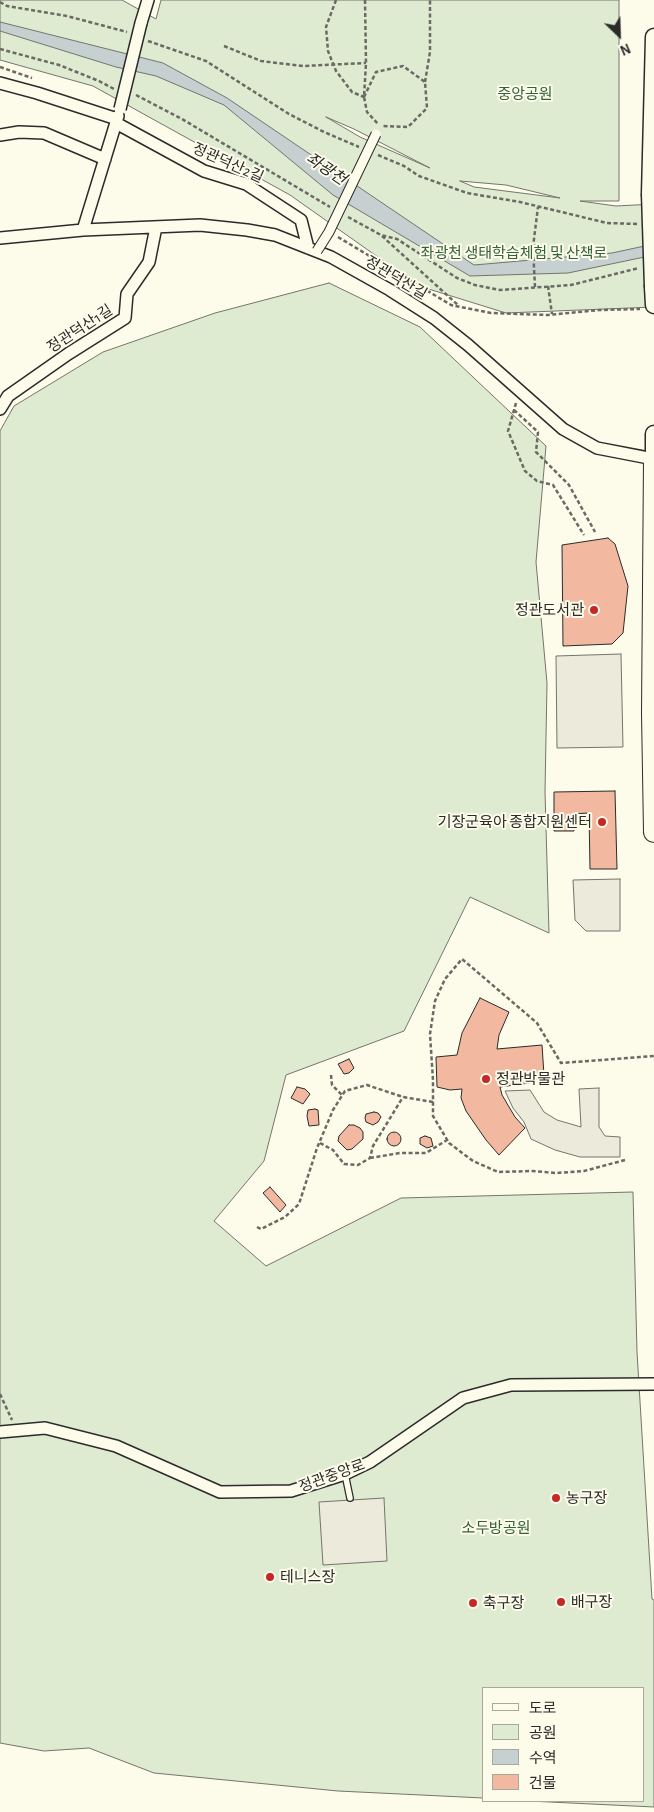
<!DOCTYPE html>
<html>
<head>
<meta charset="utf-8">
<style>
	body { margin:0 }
	#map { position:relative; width:654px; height:1812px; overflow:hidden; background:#fdfbea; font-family:"Alegreya Sans","Noto Sans KR",sans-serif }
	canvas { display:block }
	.legend { position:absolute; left:482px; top:1687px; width:162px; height:115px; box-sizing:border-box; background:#fdfbea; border:1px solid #a9a89e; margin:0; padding:6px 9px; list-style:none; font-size:15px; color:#2b2b2b }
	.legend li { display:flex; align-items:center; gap:10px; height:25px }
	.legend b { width:25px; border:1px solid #a9a89e }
	.north { position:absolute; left:594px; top:10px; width:50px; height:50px; -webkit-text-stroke:4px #fdfbea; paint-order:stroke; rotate:156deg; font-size:14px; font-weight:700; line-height:20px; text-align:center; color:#2b2b2b }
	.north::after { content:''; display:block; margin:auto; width:18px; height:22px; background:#2b2b2b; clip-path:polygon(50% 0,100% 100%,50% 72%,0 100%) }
</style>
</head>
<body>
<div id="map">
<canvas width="654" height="1812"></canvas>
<ul class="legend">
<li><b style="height:6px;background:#fdfbea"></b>도로</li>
<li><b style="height:14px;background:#deebd1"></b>공원</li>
<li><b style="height:14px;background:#c7d0d0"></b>수역</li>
<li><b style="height:14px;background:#f2b8a0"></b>건물</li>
</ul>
<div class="north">N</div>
</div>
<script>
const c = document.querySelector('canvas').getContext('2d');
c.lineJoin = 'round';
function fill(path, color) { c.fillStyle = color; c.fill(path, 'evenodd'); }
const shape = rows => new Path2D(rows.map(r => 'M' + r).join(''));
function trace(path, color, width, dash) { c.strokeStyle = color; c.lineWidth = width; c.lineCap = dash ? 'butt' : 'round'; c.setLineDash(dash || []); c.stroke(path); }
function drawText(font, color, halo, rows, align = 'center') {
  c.font = font + ' "Alegreya Sans","Noto Sans KR",sans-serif'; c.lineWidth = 4; c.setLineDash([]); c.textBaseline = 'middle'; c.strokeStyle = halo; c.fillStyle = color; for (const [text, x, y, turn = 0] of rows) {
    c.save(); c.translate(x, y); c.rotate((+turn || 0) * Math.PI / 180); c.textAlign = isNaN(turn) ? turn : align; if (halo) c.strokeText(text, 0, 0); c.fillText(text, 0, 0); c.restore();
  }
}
const green = shape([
	[0,0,122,0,156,19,161,0,619,0,619,201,580,201,616,206,654,204,654,307,506,313,419,286,290,195,93,86,0,60,0,0],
	[326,117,354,129,430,168,360,137,326,117],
	[460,181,506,185,560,198,474,187,460,181],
	[329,283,420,327,546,446,536,562,547,683,545,792,549,933,470,897,404,1031,286,1075,264,1161,214,1221,266,1266,401,1198,633,1192,637,1352,652,1599,654,1600,654,1807,529,1801,643,1801,643,1688,483,1688,483,1798,338,1791,154,1773,89,1748,44,1751,0,1743,0,431,14,406,103,352,215,313,329,283]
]);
const parking = shape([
	[621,654,623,747,557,748,556,656,621,654],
	[620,879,620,931,586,931,575,920,573,880,620,879],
	[599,1088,599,1127,605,1136,620,1137,620,1157,580,1157,555,1150,531,1139,524,1122,513,1108,505,1091,530,1090,544,1112,557,1120,581,1127,579,1089,599,1088],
	[384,1498,387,1561,323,1565,319,1502,384,1498]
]);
const water = shape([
	[0,22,163,63,227,98,474,265,612,253,654,244,654,255,568,273,470,276,333,195,224,105,156,76,116,67,0,31,0,22]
]);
const building = shape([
	[608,538,615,544,628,586,623,633,612,644,563,646,562,545,608,538],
	[615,791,617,869,590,869,589,813,573,814,574,831,554,831,554,792,615,791],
	[480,998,509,1012,499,1035,497,1049,542,1045,544,1075,529,1083,500,1087,502,1095,515,1117,525,1128,499,1155,486,1140,466,1111,461,1098,462,1089,450,1090,437,1087,436,1057,457,1055,462,1033,480,998],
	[349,1059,354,1068,349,1073,344,1074,338,1064,349,1059],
	[297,1087,305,1089,310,1094,303,1104,291,1098,297,1087],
	[315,1109,318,1110,319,1125,309,1126,307,1116,308,1110,315,1109],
	[374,1112,378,1113,381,1117,378,1122,373,1125,366,1122,365,1118,366,1114,374,1112],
	[349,1125,354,1125,360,1128,363,1132,363,1139,352,1149,347,1150,338,1141,339,1136,349,1125],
	'387 1139a7 7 0 1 1 14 0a7 7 0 1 1-14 0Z',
	[425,1136,431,1138,433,1146,427,1148,420,1144,420,1138,425,1136],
	[270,1187,286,1205,280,1212,263,1193,270,1187]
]);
const path = shape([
	[336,0,326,27,328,51,336,71,352,92,364,97],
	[365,0,366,63,364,97,367,112,378,124],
	[0,2,7,6,67,16,127,32],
	[148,41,206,61,289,114,324,132,359,147],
	[224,46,261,61,303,66,366,63],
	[0,49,59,65,99,81,114,89],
	[0,67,32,78],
	[425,82,430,52,430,0],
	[136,95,182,119,330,207],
	[364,97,376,72,403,66,425,82,427,108,408,127,383,126],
	[378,155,404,166,419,176,467,193,520,202,607,223,638,224],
	[348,217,381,235,397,239,457,278,475,285,500,290,571,285,639,268],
	[382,236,459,306],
	[338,237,451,305,491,313,548,315,599,310,640,309],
	[548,286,552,314],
	[535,287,533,247,538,207],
	[516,403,508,431,525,471,537,481,553,485,584,535],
	[514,410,538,432,536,452,569,485,595,532],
	[331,1075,332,1085,342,1095],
	[320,1143,333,1150,344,1164,358,1165,370,1158,373,1146,403,1097],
	[370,1158,400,1153,426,1153,447,1140],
	[625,1160,584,1171,556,1173,532,1171,498,1172,473,1161,449,1143,433,1116,433,1080,430,1034,435,1001,445,979,462,959,537,1023,561,1063,654,1056],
	[257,1227,261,1229,285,1217,299,1204,317,1148,333,1110,345,1091,367,1085,403,1097,433,1102],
	[0,1394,12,1420]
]);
const service = shape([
	[345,1474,350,1498]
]);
const minor = shape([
	[141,23,148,0],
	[0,83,37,93,117,119],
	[116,123,204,171,246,184,301,220,308,248],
	[0,135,19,132,44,133,105,159],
	[83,230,118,116],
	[0,238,83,230,200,225,247,230,275,235,331,257,390,290,434,318,468,345,563,429,597,448,654,459],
	[0,409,8,396,68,354,125,318,127,294,149,262,156,227],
	[0,1432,45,1428,116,1446,220,1492,291,1491,345,1474,370,1462,463,1398,511,1385,654,1384]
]);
const secondary = shape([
	[650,194,654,37],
	[653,287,654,305],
	[654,459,654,434]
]);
const trunk = shape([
	[654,459,652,713,654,832]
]);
const pedestrianBridge = shape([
	[317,251,329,232,376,134]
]);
const minorBridge = shape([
	[120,109,141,23]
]);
const secondaryBridge = shape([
	[650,194,653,287]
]);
const markers = [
	[594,610,5,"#c62828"],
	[602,822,5,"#c62828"],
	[486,1079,5,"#c62828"],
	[556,1498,5,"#c62828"],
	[270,1577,5,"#c62828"],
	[561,1602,5,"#c62828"],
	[473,1603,5,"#c62828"]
];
const parkNames = [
	["중앙공원",525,94],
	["좌광천 생태학습체험 및 산책로",514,253],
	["소두방공원",496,1528]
];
const streetNames = [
	["정관덕산2길",228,163,24],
	["정관덕산길",396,278,31],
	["정관덕산1길",80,329,-33],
	["정관중앙로",332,1476,-20]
];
const poiNames = [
	["정관도서관",584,610,"right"],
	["기장군육아 종합지원센터",592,822,"right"],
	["정관박물관",496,1079],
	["농구장",566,1498],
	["테니스장",280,1577],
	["배구장",571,1602],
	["축구장",483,1603]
];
const waterNames = [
	["좌광천",326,169,34]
];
fill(green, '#deebd1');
trace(green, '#74746e', 1);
fill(parking, '#eceadb');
trace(parking, '#74746e', 1);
fill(water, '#c7d0d0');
trace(water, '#74746e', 1);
fill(building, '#f2b8a0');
trace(building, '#2b2b2b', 1);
trace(service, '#2b2b2b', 8);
trace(minor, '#2b2b2b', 14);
trace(secondary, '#2b2b2b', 19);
trace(trunk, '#2b2b2b', 22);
trace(path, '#6a6964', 2.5, [4, 2.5]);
trace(service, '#fdfbea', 5.5);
trace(minor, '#fdfbea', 11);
trace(secondary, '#fdfbea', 16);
trace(trunk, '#fdfbea', 20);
trace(pedestrianBridge, '#2b2b2b', 11, []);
trace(minorBridge, '#2b2b2b', 14, []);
trace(secondaryBridge, '#2b2b2b', 19, []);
trace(pedestrianBridge, '#fdfbea', 9);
trace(minorBridge, '#fdfbea', 11);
trace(secondaryBridge, '#fdfbea', 16);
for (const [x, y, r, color] of markers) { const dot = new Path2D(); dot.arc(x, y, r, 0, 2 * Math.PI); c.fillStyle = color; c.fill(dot); trace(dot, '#fdfbea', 2); }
drawText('15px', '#34623c', '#fdfbea', parkNames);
drawText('15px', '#2b2b2b', '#fdfbea', streetNames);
drawText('15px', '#2b2b2b', '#fdfbea', poiNames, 'left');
drawText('italic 16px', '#2b2b2b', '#fdfbea', waterNames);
</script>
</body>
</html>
